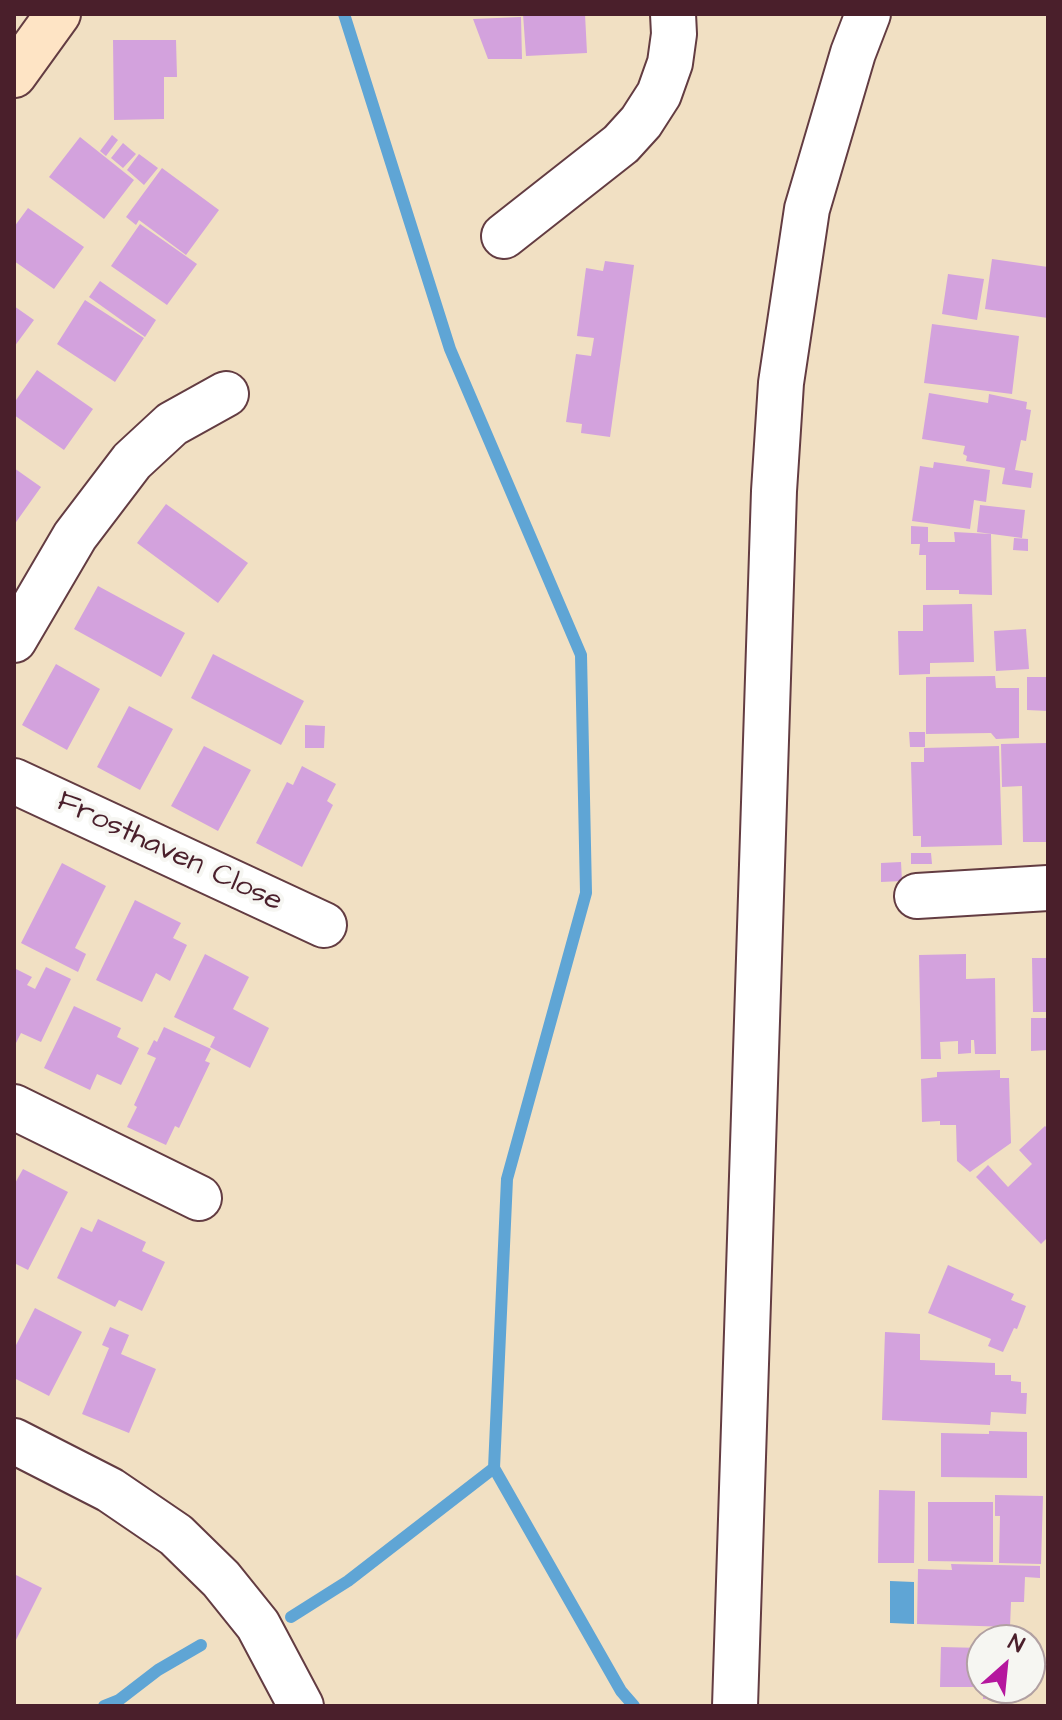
<!DOCTYPE html>
<html>
<head>
<meta charset="utf-8">
<style>
	body { margin:0 }
	#map { position:relative; width:1062px; height:1720px; overflow:hidden; background:#f1e0c3; font-family:"Architects Daughter",sans-serif }
	canvas { display:block }
	.frame { position:absolute; inset:0; border:16px solid #4a1f2b; pointer-events:none }
	.north { position:absolute; left:966px; top:1624px; width:80px; height:80px; box-sizing:border-box; background:#f6f6f2; border:2px solid #b1a0a2; border-radius:50%; rotate:27deg; font-size:22px; font-weight:700; line-height:32px; text-align:center; color:#4a1f2b }
	.north::after { content:''; display:block; margin:auto; width:28px; height:36px; background:#b5179e; clip-path:polygon(50% 0,100% 100%,50% 72%,0 100%) }
</style>
</head>
<body>
<div id="map">
<canvas width="1062" height="1720"></canvas>
<div class="frame"></div>
<div class="north">N</div>
</div>
<script>
const c = document.querySelector('canvas').getContext('2d');
c.lineJoin = 'round';
function fill(path, color) { c.fillStyle = color; c.fill(path, 'evenodd'); }
const shape = rows => new Path2D(rows.map(r => 'M' + r).join(''));
function trace(path, color, width, dash) { c.strokeStyle = color; c.lineWidth = width; c.lineCap = dash ? 'butt' : 'round'; c.setLineDash(dash || []); c.stroke(path); }
function drawText(font, color, halo, rows, align = 'center') {
  c.font = font + ' "Architects Daughter",sans-serif'; c.lineWidth = 8; c.setLineDash([]); c.textBaseline = 'middle'; c.strokeStyle = halo; c.fillStyle = color; for (const [text, x, y, turn = 0] of rows) {
    c.save(); c.translate(x, y); c.rotate((+turn || 0) * Math.PI / 180); c.textAlign = isNaN(turn) ? turn : align; if (halo) c.strokeText(text, 0, 0); c.fillText(text, 0, 0); c.restore();
  }
}
const water = shape([
	[890,1581,914,1582,914,1624,890,1623]
]);
const stream = shape([
	[494,1468,621,1691,634,1706],
	[291,1617,348,1581,494,1468,507,1179,586,893,581,655,450,349,344,14],
	[104,1706,119,1700,158,1670,201,1645]
]);
const building = shape([
	[523,14,585,14,587,53,526,56],
	[521,17,522,59,488,59,473,19],
	[113,40,176,40,177,77,164,77,164,119,114,120],
	[112,135,118,140,106,156,100,151],
	[80,137,134,180,104,219,49,177],
	[123,143,136,154,123,168,111,158],
	[139,154,158,168,144,185,127,170],
	[162,168,219,210,186,255,139,220,136,225,126,217],
	[28,208,84,247,54,289,14,261,14,227],
	[140,224,197,264,167,305,111,266],
	[992,259,1048,267,1048,318,985,309],
	[605,261,634,265,610,437,581,433,582,424,566,422,576,354,591,356,594,338,577,336,586,268,603,271],
	[948,274,984,279,977,320,942,314],
	[100,281,156,320,145,337,89,297],
	[85,300,144,338,115,382,57,344],
	[14,306,34,320,14,347],
	[932,324,1019,336,1012,394,924,383],
	[37,370,93,409,64,450,14,415,14,403],
	[929,393,988,403,989,394,1027,402,1026,409,1031,410,1026,441,1021,440,1015,470,1033,473,1031,488,1002,484,1005,468,966,461,967,456,963,454,965,446,922,439],
	[934,462,990,470,986,502,974,500,970,529,912,521,920,466,933,468],
	[14,468,41,487,14,525],
	[166,504,248,563,218,603,137,543],
	[980,505,1025,510,1022,538,977,532],
	[911,526,928,527,928,542,955,542,954,532,991,534,992,595,959,594,959,590,926,590,926,555,919,555,920,544,911,544],
	[1014,538,1028,539,1028,551,1013,550],
	[98,586,185,633,161,677,74,629],
	[972,604,974,662,930,663,930,674,899,675,898,631,923,631,923,605],
	[1026,629,1029,669,996,671,994,631],
	[213,654,304,701,281,745,191,698],
	[56,664,100,689,67,750,22,725],
	[995,676,996,688,1019,688,1019,738,996,739,991,733,926,734,926,677],
	[1027,677,1048,677,1048,711,1027,710],
	[129,706,173,729,140,790,97,767],
	[305,725,325,726,324,748,305,748],
	[909,732,925,732,925,747,910,747],
	[1048,743,1048,842,1023,842,1022,786,1002,787,1001,744],
	[204,746,251,770,218,831,171,806],
	[999,746,1002,845,921,847,921,836,913,836,911,762,924,762,924,748],
	[302,766,336,784,327,801,333,805,302,867,256,843,287,782,293,785],
	[911,853,931,853,932,864,911,864],
	[901,862,902,881,881,882,881,863],
	[62,863,106,886,75,948,86,954,78,972,21,943],
	[135,900,181,923,173,938,187,945,170,981,156,973,142,1002,96,980],
	[205,954,249,977,233,1009,269,1028,250,1068,210,1047,215,1037,174,1017],
	[966,954,966,979,995,978,996,1054,975,1054,974,1040,971,1040,971,1053,958,1054,958,1041,940,1042,941,1059,921,1059,919,955],
	[1032,958,1048,958,1048,1012,1033,1012],
	[46,967,71,979,41,1042,21,1033,14,1047,14,968,32,977,27,985,35,989],
	[74,1006,121,1028,117,1037,139,1048,121,1085,97,1074,90,1090,44,1068],
	[1031,1018,1048,1018,1048,1050,1031,1051],
	[164,1027,211,1049,205,1061,210,1063,179,1128,175,1126,166,1145,127,1127,137,1107,134,1105,156,1058,147,1054,154,1040,157,1042],
	[1000,1070,1000,1078,1009,1078,1011,1143,970,1172,957,1161,956,1125,940,1125,940,1121,922,1122,921,1079,937,1077,937,1072],
	[1045,1126,1048,1129,1048,1237,1041,1244,976,1177,988,1165,1008,1187,1032,1164,1019,1150],
	[23,1169,68,1192,28,1270,14,1263,14,1185],
	[98,1219,146,1242,142,1251,165,1262,142,1311,119,1300,115,1307,57,1278,81,1227,92,1232],
	[948,1265,1014,1294,1011,1300,1026,1306,1017,1329,1014,1328,1003,1352,988,1346,991,1339,928,1313],
	[35,1308,82,1332,49,1396,14,1378,14,1349],
	[110,1327,129,1335,121,1354,156,1369,129,1433,82,1414,109,1348,102,1345],
	[885,1332,920,1334,920,1360,995,1363,995,1375,1011,1375,1011,1381,1021,1382,1021,1393,1027,1393,1026,1414,991,1412,990,1425,882,1420],
	[989,1431,1027,1432,1027,1478,941,1477,941,1433,989,1434],
	[879,1490,915,1491,914,1563,878,1563],
	[995,1495,1043,1496,1041,1564,999,1563,1000,1516,995,1516],
	[928,1502,993,1502,993,1562,928,1561],
	[951,1564,1040,1566,1040,1578,1025,1577,1024,1602,1011,1602,1010,1627,917,1624,918,1569,952,1570],
	[14,1574,42,1588,14,1644],
	[941,1647,982,1648,982,1687,940,1687],
	[983,1688,1014,1688,1014,1699,983,1699]
]);
const street = shape([
	[504,236,621,144,641,122,659,94,670,63,674,34,673,14],
	[14,640,75,536,132,461,172,424,226,394],
	[14,781,324,925],
	[917,896,1048,888],
	[14,1107,199,1198],
	[14,1441,110,1490,176,1535,221,1579,258,1625,301,1706],
	[735,1706,774,491,781,383,807,209,853,53,868,14]
]);
const secondary = shape([
	[14,75,58,14]
]);
const streetNames = [
	["Frosthaven Close",169,853,25]
];
fill(water, '#5fa5d5');
trace(stream, '#5fa5d5', 12);
fill(building, '#d3a2dd');
trace(street, '#633c42', 48);
trace(secondary, '#633c42', 48);
trace(street, '#fff', 44);
trace(secondary, '#fee4c5', 44);
drawText('30px', '#4a1f2b', '#f6f6f2', streetNames);
</script>
</body>
</html>
